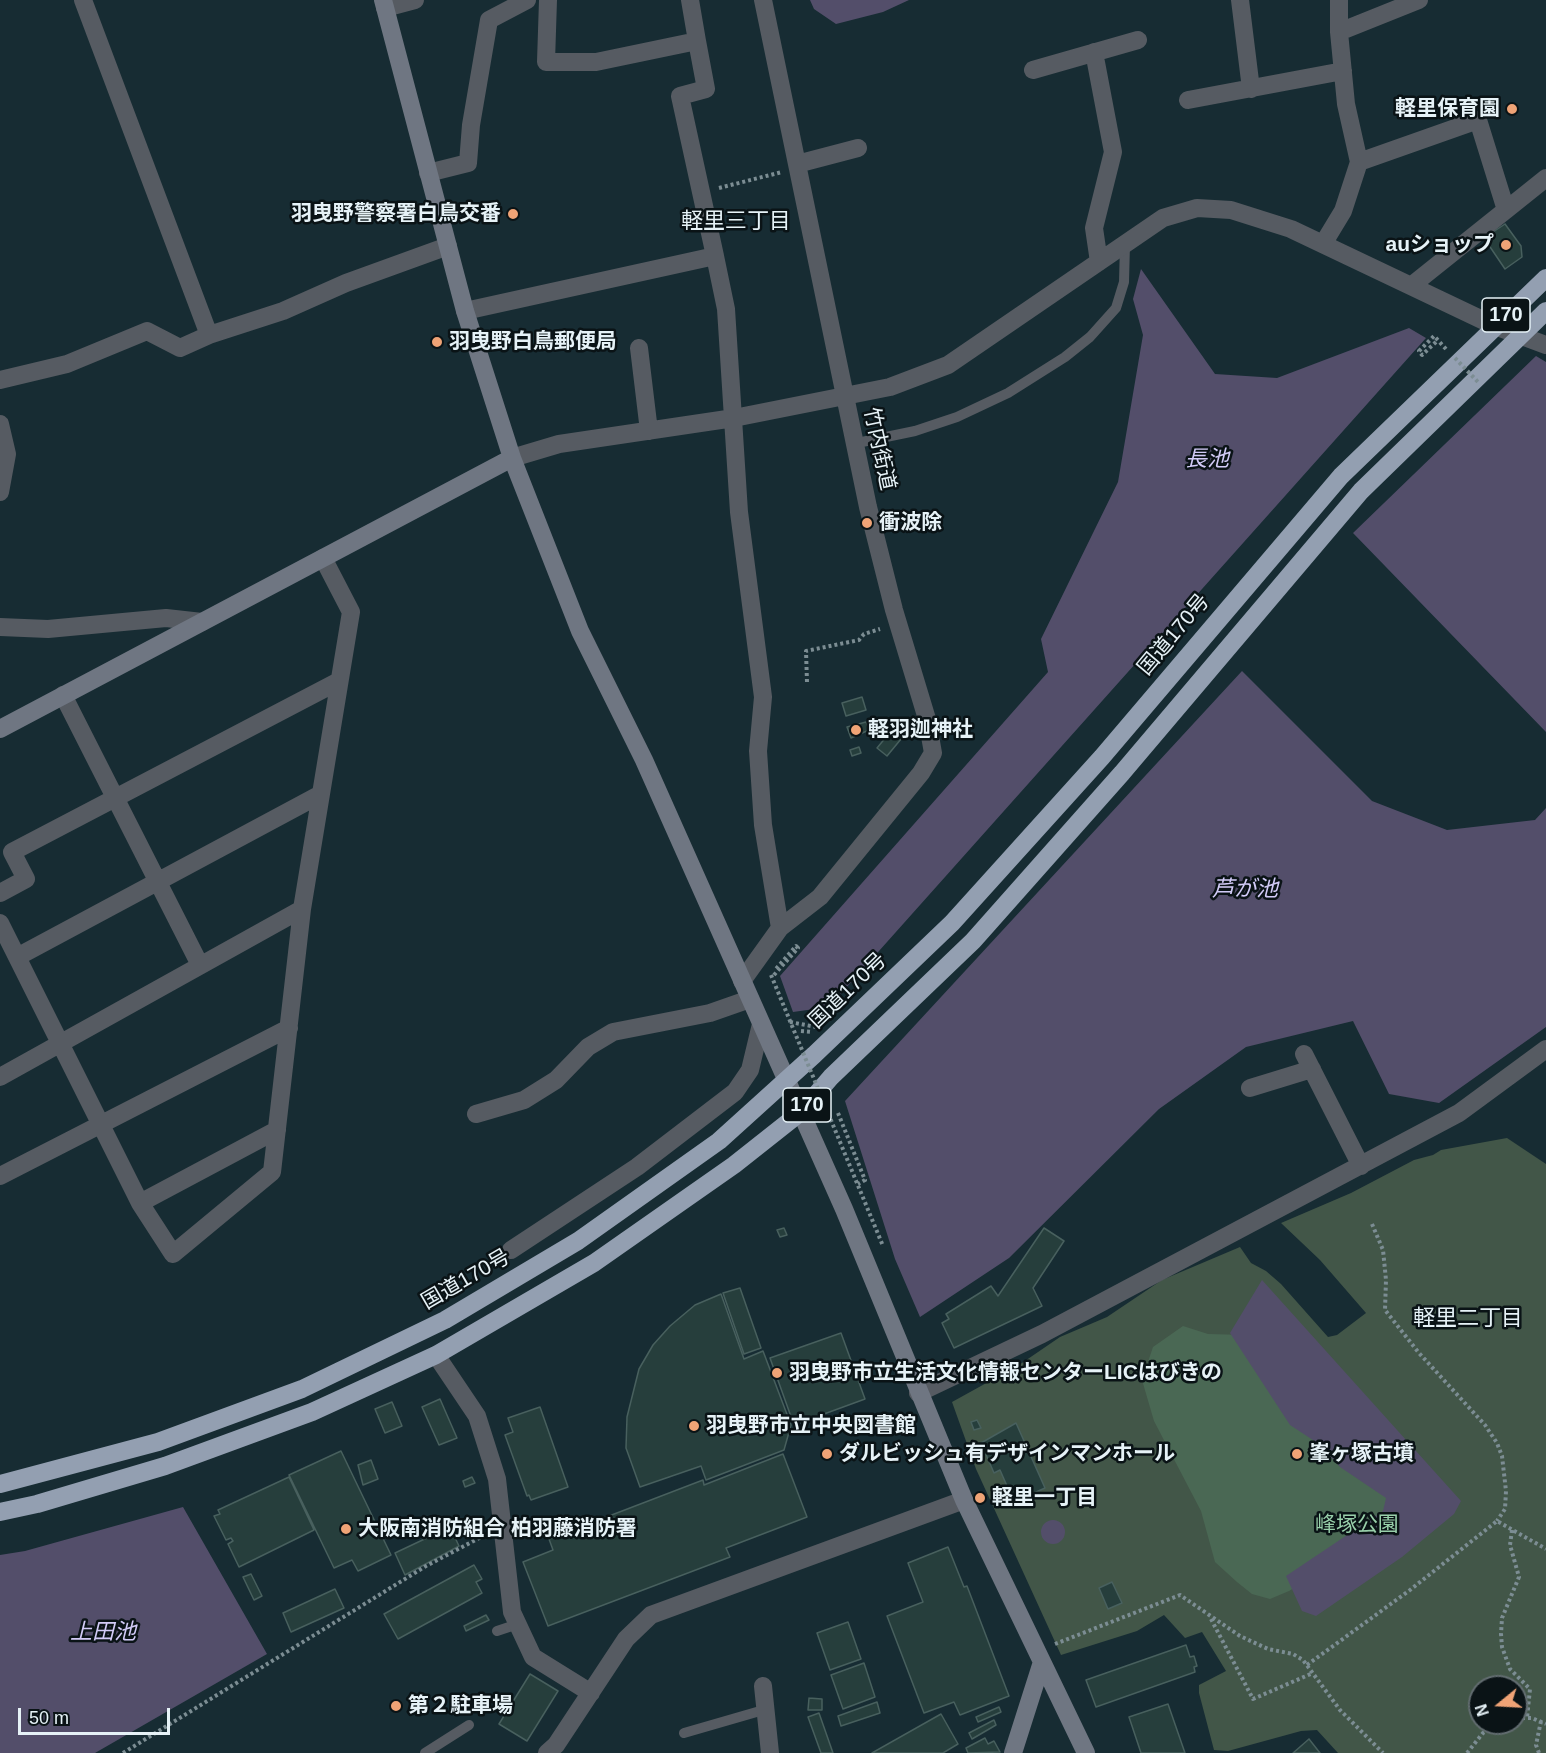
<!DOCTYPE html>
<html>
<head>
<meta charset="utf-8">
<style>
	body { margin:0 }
	#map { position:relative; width:1546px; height:1753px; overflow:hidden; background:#172c33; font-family:Helvetica,sans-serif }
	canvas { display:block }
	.north { position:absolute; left:1468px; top:1675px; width:60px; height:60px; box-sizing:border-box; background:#0a1316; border:2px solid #626c70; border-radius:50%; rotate:252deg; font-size:16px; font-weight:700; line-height:24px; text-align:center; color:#e6f2f7 }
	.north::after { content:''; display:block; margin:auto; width:21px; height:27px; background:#efa376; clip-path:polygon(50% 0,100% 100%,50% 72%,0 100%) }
	.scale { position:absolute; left:18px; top:1708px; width:152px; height:27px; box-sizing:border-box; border:3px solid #e6f2f7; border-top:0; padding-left:8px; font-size:18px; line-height:21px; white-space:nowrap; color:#e6f2f7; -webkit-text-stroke:4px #0a1316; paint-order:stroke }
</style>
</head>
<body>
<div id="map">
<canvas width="1546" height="1753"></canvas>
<div class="north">N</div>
<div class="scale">50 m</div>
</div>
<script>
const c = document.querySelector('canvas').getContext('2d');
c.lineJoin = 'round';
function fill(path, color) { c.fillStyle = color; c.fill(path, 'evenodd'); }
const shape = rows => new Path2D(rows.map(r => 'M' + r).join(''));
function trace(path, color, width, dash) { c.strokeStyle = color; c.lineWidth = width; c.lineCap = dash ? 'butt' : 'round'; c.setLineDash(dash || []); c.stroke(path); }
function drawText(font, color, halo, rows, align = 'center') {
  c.font = font + ' Helvetica,"Noto Sans JP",sans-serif'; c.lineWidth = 5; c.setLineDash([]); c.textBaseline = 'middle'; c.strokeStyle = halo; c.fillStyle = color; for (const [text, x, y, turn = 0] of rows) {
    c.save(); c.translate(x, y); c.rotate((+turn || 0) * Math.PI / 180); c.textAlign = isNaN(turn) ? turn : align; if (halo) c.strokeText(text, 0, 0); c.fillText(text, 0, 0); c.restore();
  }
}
const green = shape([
	[1507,1138,1546,1164,1546,1753,1338,1753,1317,1730,1301,1731,1228,1751,1214,1750,1199,1693,1199,1685,1226,1671,1202,1632,1185,1638,1164,1615,1137,1631,1061,1655,976,1469,952,1402,1019,1365,1060,1337,1107,1317,1162,1280,1240,1247,1251,1263,1266,1271,1281,1284,1328,1337,1337,1335,1366,1313,1320,1260,1281,1223,1351,1193,1414,1160,1433,1155,1441,1150],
	[1480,1687,1516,1687,1516,1723,1480,1723]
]);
const forest = shape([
	[1183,1326,1208,1334,1244,1335,1410,1516,1289,1591,1270,1599,1252,1594,1237,1582,1215,1562,1201,1511,1154,1421,1142,1380,1153,1347]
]);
const water = shape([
	[810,0,909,0,883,12,836,24,814,9],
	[1141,269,1215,374,1277,378,1409,328,1426,338,829,1007,793,1012,780,976,1048,672,1041,639,1118,482,1143,335,1133,299],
	[1536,356,1546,362,1546,732,1353,533],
	[1242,671,1372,801,1447,830,1535,820,1546,808,1546,1027,1439,1103,1389,1094,1353,1021,1246,1047,1159,1109,1009,1258,920,1317,895,1259,845,1101],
	[1262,1280,1461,1501,1454,1514,1402,1557,1316,1616,1302,1611,1286,1576,1383,1511,1386,1498,1340,1467,1319,1444,1290,1425,1230,1333],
	[183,1507,267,1654,95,1753,0,1753,0,1555,25,1551],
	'1041 1532a12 12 0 1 1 24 0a12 12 0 1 1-24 0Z'
]);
const building = shape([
	[1505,224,1521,246,1522,257,1505,269,1484,238,1505,224],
	[862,697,866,710,846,716,842,703,862,697],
	[866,722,869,730,851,738,847,727,866,722],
	[896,725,906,733,887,756,877,748,896,725],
	[859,747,861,753,852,756,850,750,859,747],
	[784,1228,787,1235,780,1237,777,1230,784,1228],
	[1044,1228,1064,1241,1033,1288,1042,1306,954,1348,942,1323,949,1319,946,1314,991,1286,998,1296,1044,1228],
	[740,1288,761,1348,744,1354,723,1293,740,1288],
	[721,1294,744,1359,763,1351,791,1425,784,1450,706,1480,701,1466,640,1487,626,1448,627,1417,639,1369,653,1345,670,1326,695,1305,721,1294],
	[841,1333,865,1399,794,1425,770,1358,841,1333],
	[440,1399,457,1438,439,1445,422,1407,440,1399],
	[392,1402,402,1426,385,1433,375,1409,392,1402],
	[540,1407,568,1487,531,1500,529,1495,527,1496,505,1435,513,1432,508,1418,540,1407],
	[977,1420,981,1428,974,1430,971,1422,977,1420],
	[1016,1423,1045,1488,1014,1502,1000,1470,994,1473,981,1443,1016,1423],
	[341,1451,391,1555,358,1571,352,1560,334,1568,289,1475,341,1451],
	[783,1454,807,1517,726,1548,730,1557,548,1626,523,1562,553,1550,549,1539,703,1480,704,1485,783,1454],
	[371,1460,378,1479,363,1485,358,1465,371,1460],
	[289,1477,314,1530,239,1567,228,1544,233,1541,231,1538,226,1540,214,1516,220,1514,218,1510,289,1477],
	[472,1477,475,1483,465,1487,463,1481,472,1477],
	[450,1527,459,1546,405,1575,395,1553,450,1527],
	[948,1547,964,1587,967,1586,1009,1696,960,1715,954,1702,924,1713,887,1616,923,1602,908,1563,948,1547],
	[474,1565,482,1579,476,1582,482,1593,398,1639,384,1614,474,1565],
	[251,1574,262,1596,254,1600,243,1577,251,1574],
	[1112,1582,1122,1603,1108,1609,1099,1588,1112,1582],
	[335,1589,344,1608,291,1632,283,1613,335,1589],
	[486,1615,489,1620,466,1631,464,1626,486,1615],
	[848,1622,861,1659,830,1670,817,1633,848,1622],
	[1186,1645,1190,1657,1194,1656,1197,1666,1194,1667,1195,1672,1096,1707,1086,1680,1186,1645],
	[864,1663,875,1697,843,1709,831,1675,864,1663],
	[530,1674,558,1691,527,1741,499,1724,530,1674],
	[1523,1691,1526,1703,1516,1705,1516,1693,1523,1691],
	[809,1698,822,1699,822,1710,808,1710,809,1698],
	[877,1702,880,1713,841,1726,838,1716,877,1702],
	[1168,1704,1185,1753,1141,1753,1129,1717,1168,1704],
	[999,1707,1001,1712,978,1722,976,1717,999,1707],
	[819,1713,833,1753,821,1753,808,1717,819,1713],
	[941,1714,958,1744,943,1753,872,1753,941,1714],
	[994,1720,996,1725,972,1739,969,1733,994,1720],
	[985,1738,988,1744,994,1741,1000,1752,968,1753,966,1748,985,1738],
	[1309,1739,1320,1753,1293,1753,1309,1739]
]);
const path = shape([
	[719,188,782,172],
	[1436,342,1422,355,1419,351,1434,336,1446,349],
	[807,682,806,651,859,640,864,634,880,629],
	[774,975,798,948,796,946,775,970],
	[790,1022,816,1027],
	[801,1031,812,1032],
	[838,1113,865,1180,858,1184],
	[1372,1224,1383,1250,1386,1280,1385,1310,1419,1353,1485,1425,1497,1443,1502,1456,1506,1491,1505,1509,1497,1521],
	[1512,1530,1510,1545,1519,1577,1502,1618,1501,1634,1502,1647,1510,1669,1530,1689,1527,1718],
	[1211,1619,1253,1699,1313,1673],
	[1055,1644,1180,1595,1240,1636,1268,1649,1293,1654,1303,1660,1340,1710,1383,1753],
	[1307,1665,1410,1590,1497,1521,1546,1549],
	[1516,1718,1532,1718,1546,1724],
	[123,1753,426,1566,485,1535],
	[1467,1753,1483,1733,1501,1723],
	[1539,1753,1536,1745,1541,1721]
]);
const lane = shape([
	[857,443,915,431,957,417,1008,393,1065,357,1090,337,1116,308,1124,282,1125,244],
	[497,1631,518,1624],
	[684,1733,767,1709],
	[425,1753,469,1725]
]);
const street = shape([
	[83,0,209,335],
	[690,0,697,41],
	[1240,0,1251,89],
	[1339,0,1339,32,1419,0],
	[385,8,415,0],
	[1094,52,1113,152,1094,228,1099,262],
	[1033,70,1138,40],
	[1188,100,1343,71],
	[1359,162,1478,120,1506,210],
	[797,164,858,148],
	[428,173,468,163,471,125,489,20,527,0],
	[1323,244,1343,211,1359,162,1346,104,1339,32],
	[715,256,726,309,739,512,763,697,758,751,763,825,780,928],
	[1411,286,1546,178],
	[465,311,715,256,680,96,706,89,697,41,596,62,546,62,548,0],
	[639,348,649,431],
	[0,380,67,364,147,331,180,348,209,335,283,311,346,283,448,246],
	[0,424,7,454,0,492],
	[512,458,559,444,734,418,890,387,948,365,1163,218,1197,208,1231,210,1291,229,1495,326,1546,345],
	[0,627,48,629,166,618,202,622],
	[63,695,200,965],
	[0,893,26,879,12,852,339,681],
	[0,923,140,1203,173,1254,272,1172,302,909,351,612,323,558],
	[17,957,321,794],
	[742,981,780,928,820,897,921,773,933,753,927,719,894,610,868,507,763,0],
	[1304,1054,1361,1166],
	[0,1077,302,909],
	[1250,1088,1312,1069],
	[476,1114,524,1100,556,1080,588,1047,613,1032,710,1013,750,999],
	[0,1176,289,1028],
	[140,1203,277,1130],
	[511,1250,637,1167,735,1092,750,1070,761,1024],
	[436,1355,477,1416,497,1479,512,1612,533,1657,591,1693],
	[918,1393,1042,1334,1459,1113,1546,1049],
	[763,1686,770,1753],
	[547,1753,556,1745,626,1639,651,1615,964,1500]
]);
const secondary = shape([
	[383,0,465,311,512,458,580,631,644,760,844,1209,964,1500,1086,1753],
	[0,729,512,458],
	[1013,1753,1042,1662]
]);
const highway = shape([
	[0,1484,158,1442,302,1389,445,1320,578,1241,719,1141,814,1055,952,923,1102,757,1341,476,1546,278],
	[0,1512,37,1504,165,1466,312,1412,436,1355,594,1263,734,1165,801,1112,831,1077,973,941,1122,773,1361,491,1546,311]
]);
const pathBridge = shape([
	[1455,358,1478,382],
	[771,975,883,1246]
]);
const markers = [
	[1512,109,6,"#efa376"],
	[513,214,6,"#efa376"],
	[1506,245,6,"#efa376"],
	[437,342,6,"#efa376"],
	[867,523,6,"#efa376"],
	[856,730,6,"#efa376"],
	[777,1373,6,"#efa376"],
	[694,1426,6,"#efa376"],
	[827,1454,6,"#efa376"],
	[1297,1454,6,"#efa376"],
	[980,1498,6,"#efa376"],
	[346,1529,6,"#efa376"],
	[396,1706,6,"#efa376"]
];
const shields = [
	[1506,315,48],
	[807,1105,48]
];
const shieldNames = [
	["170",1506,315],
	["170",807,1105]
];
const poiNames = [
	["軽里保育園",1500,109,"right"],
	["羽曳野警察署白鳥交番",501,214,"right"],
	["auショップ",1494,245,"right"],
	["羽曳野白鳥郵便局",449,342],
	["衝波除",879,523],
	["軽羽迦神社",868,730],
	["羽曳野市立生活文化情報センターLICはびきの",789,1373],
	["羽曳野市立中央図書館",706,1426],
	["ダルビッシュ有デザインマンホール",839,1454],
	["峯ヶ塚古墳",1309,1454],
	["軽里一丁目",992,1498],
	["大阪南消防組合 柏羽藤消防署",358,1529],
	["第２駐車場",408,1706]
];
const streetNames = [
	["竹内街道",879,449,78],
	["国道170号",1174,635,-50],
	["国道170号",848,991,-44],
	["国道170号",466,1280,-30]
];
const parkNames = [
	["峰塚公園",1357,1525]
];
const neighbourhoodNames = [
	["軽里三丁目",736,222],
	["軽里二丁目",1468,1319]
];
const waterNames = [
	["長池",1207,460],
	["芦が池",1245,890],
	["上田池",103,1633]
];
fill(green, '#425648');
fill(forest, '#4a6854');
fill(water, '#534e6a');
fill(building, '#263e3c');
trace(building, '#48605e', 1.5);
trace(path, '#7c8d93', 4, [3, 3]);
trace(lane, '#565b62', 10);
trace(street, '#565b62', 18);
trace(secondary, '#6f7682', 18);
trace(highway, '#939fb1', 18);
trace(pathBridge, '#7c8d93', 4, [3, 3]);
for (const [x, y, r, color] of markers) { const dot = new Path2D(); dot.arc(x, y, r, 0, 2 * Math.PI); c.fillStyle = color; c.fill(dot); trace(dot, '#0a1316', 2); }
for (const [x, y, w] of shields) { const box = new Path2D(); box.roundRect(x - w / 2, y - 17, w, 34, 4.5); c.fillStyle = '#0a1316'; c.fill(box); trace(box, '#e6f2f7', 1.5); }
drawText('bold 20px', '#e6f2f7', null, shieldNames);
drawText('bold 21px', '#e6f2f7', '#0a1316', poiNames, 'left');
drawText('21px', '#e6f2f7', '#0a1316', streetNames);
drawText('21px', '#99d0ab', '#0a1316', parkNames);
drawText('22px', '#e6f2f7', '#0a1316', neighbourhoodNames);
drawText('italic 22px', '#d2cbf7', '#0a1316', waterNames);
</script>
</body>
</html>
